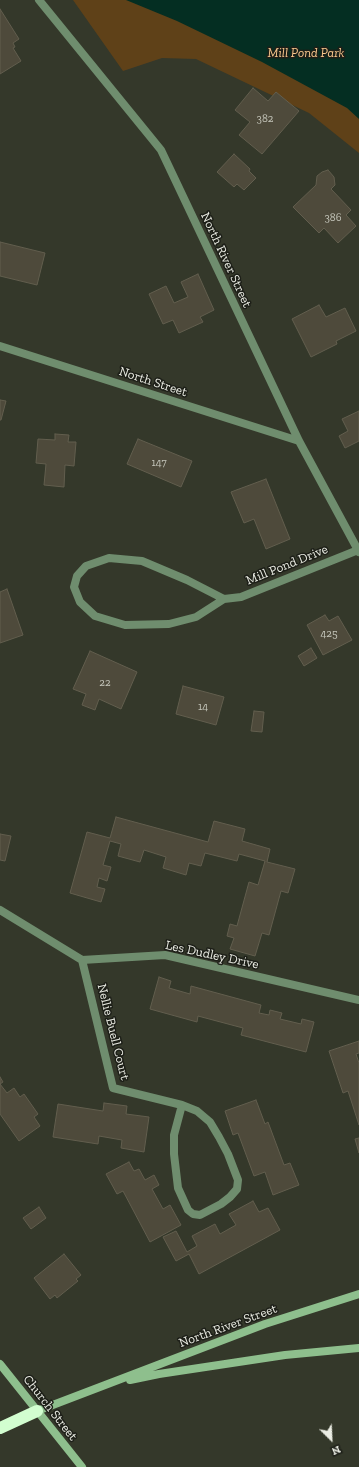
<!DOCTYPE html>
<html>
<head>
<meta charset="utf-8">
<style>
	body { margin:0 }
	#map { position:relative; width:359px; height:1467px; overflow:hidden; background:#34382a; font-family:"Zilla Slab",serif }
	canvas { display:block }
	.north { position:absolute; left:311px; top:1419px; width:40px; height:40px; -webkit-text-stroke:3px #1d1f18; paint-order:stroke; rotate:156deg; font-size:11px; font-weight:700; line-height:16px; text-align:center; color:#eaece3 }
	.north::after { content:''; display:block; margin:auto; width:14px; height:18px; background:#eaece3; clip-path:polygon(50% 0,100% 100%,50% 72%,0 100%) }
</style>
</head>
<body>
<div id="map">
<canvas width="359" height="1467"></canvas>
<div class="north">N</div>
</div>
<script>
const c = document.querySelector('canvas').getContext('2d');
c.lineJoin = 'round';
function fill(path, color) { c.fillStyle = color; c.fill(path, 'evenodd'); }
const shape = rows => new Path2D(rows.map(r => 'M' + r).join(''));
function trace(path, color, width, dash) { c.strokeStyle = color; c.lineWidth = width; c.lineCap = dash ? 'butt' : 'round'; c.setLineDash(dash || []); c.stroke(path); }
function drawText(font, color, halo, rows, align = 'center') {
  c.font = font + ' "Zilla Slab",serif'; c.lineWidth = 3; c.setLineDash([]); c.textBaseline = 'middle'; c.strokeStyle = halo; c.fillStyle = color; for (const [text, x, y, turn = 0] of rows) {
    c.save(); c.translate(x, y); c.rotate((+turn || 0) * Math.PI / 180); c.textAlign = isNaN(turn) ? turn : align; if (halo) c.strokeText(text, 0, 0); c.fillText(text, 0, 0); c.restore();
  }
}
const green = shape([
	[73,0,359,0,359,153,309,113,196,59,162,58,123,71]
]);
const water = shape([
	[126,0,359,0,359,119,347,108,262,62,177,21]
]);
const building = shape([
	[0,9,19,39,13,43,15,47,13,48,21,61,0,74,0,9],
	[253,88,268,101,276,92,299,111,262,154,239,135,250,122,235,110,253,88],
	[234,154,250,169,249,171,256,178,244,190,237,184,234,187,217,172,234,154],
	[328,170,334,177,335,185,331,189,351,210,346,215,356,226,338,243,324,228,319,233,293,207,316,185,317,176,322,172,328,170],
	[0,242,45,253,37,285,0,276,0,242],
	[198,274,214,310,200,317,203,322,179,333,173,320,163,324,149,294,166,286,174,303,188,297,181,282,198,274],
	[319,305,326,317,345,308,356,331,336,341,337,344,311,357,292,319,319,305],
	[0,400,6,401,1,420,0,420,0,400],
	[359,411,359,441,345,448,339,436,348,431,342,419,359,411],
	[55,434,69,435,68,442,76,442,74,466,65,465,64,487,44,485,46,464,36,463,38,439,55,440,55,434],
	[138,439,192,461,181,487,127,464,138,439],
	[266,479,290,539,266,549,254,519,244,523,231,492,266,479],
	[7,589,23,635,0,643,0,592,7,589],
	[325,615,329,621,338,616,352,640,323,655,307,625,325,615],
	[311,648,317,658,304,666,298,656,311,648],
	[90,651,137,672,121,709,99,699,95,710,82,705,86,694,73,689,90,651],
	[183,686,224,697,216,725,176,714,183,686],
	[254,711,264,712,262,732,251,731,254,711],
	[116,817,208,842,214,821,245,829,242,841,270,849,267,862,295,869,288,893,281,891,269,935,262,933,255,956,230,949,234,938,227,936,230,924,237,926,249,882,258,885,265,861,239,854,237,861,205,853,201,866,189,863,186,875,163,868,166,857,144,850,140,862,118,856,121,844,110,841,103,865,111,867,107,881,99,878,97,887,105,889,101,902,70,893,87,832,110,838,116,817],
	[0,834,11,836,5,861,0,860,0,834],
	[159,977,171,981,169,988,190,994,191,986,261,1005,259,1013,269,1015,270,1010,282,1013,280,1019,301,1024,302,1019,314,1022,306,1052,241,1035,243,1028,198,1016,197,1022,150,1009,159,977],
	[359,1041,359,1053,356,1054,359,1063,359,1125,348,1091,343,1093,329,1051,359,1041],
	[0,1077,3,1082,0,1084,7,1093,14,1088,20,1097,24,1094,38,1114,34,1117,40,1126,19,1141,0,1114,0,1077],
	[256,1100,265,1124,268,1122,284,1165,290,1163,299,1185,273,1195,265,1172,254,1176,238,1133,233,1135,225,1111,256,1100],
	[104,1103,127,1106,126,1114,149,1117,144,1152,121,1148,122,1140,99,1136,98,1144,53,1137,58,1104,103,1111,104,1103],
	[359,1138,359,1153,355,1139,359,1138],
	[129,1162,134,1171,139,1169,145,1180,154,1175,159,1185,152,1189,163,1209,170,1205,181,1225,150,1242,123,1191,117,1194,106,1174,129,1162],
	[253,1201,259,1212,268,1208,280,1230,199,1274,189,1254,176,1261,163,1237,176,1231,187,1252,197,1246,192,1236,215,1224,220,1234,236,1225,229,1214,253,1201],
	[39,1207,46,1218,31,1229,23,1218,39,1207],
	[64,1254,81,1275,76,1279,78,1281,57,1298,55,1295,50,1299,34,1278,64,1254]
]);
const minor = shape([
	[39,0,161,150,299,441,359,552],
	[0,346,299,441],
	[224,599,187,580,142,561,109,558,86,566,77,576,74,587,80,602,95,616,125,625,169,624,196,617,224,599,241,597,358,550],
	[0,910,82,960,165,955,359,1000],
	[82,960,113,1088,182,1105,197,1111,210,1122,219,1137,228,1154,238,1180,237,1189,230,1197,221,1204,200,1215,193,1214,188,1210,178,1188,174,1154,174,1135,182,1105]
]);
const secondary = shape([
	[0,1364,82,1467],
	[130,1380,159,1374,285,1355,359,1348],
	[37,1411,265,1324,359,1294]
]);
const motorway = shape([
	[0,1428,37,1411]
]);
const numberNames = [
	["382",265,119],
	["386",333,218],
	["147",159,463],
	["425",329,634],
	["22",105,683],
	["14",203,707]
];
const parkNames = [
	["Mill Pond Park",306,53]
];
const streetNames = [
	["North River Street",226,260,65],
	["North Street",153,382,18],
	["Mill Pond Drive",287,565,-22],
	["Les Dudley Drive",212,955,12],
	["Nellie Buell Court",113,1032,76],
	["North River Street",228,1326,-20],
	["Church Street",50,1408,52]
];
fill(green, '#5f4118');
fill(water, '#042e22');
fill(building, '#4e4a3b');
trace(building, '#625e4e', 1);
trace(minor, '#6f8d6e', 8);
trace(secondary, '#8ebf8d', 8);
trace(motorway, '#d2fed0', 12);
drawText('11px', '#c3c4b9', null, numberNames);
drawText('italic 13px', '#fac98e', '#1d1f18', parkNames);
drawText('13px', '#eaece3', '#1d1f18', streetNames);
</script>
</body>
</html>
